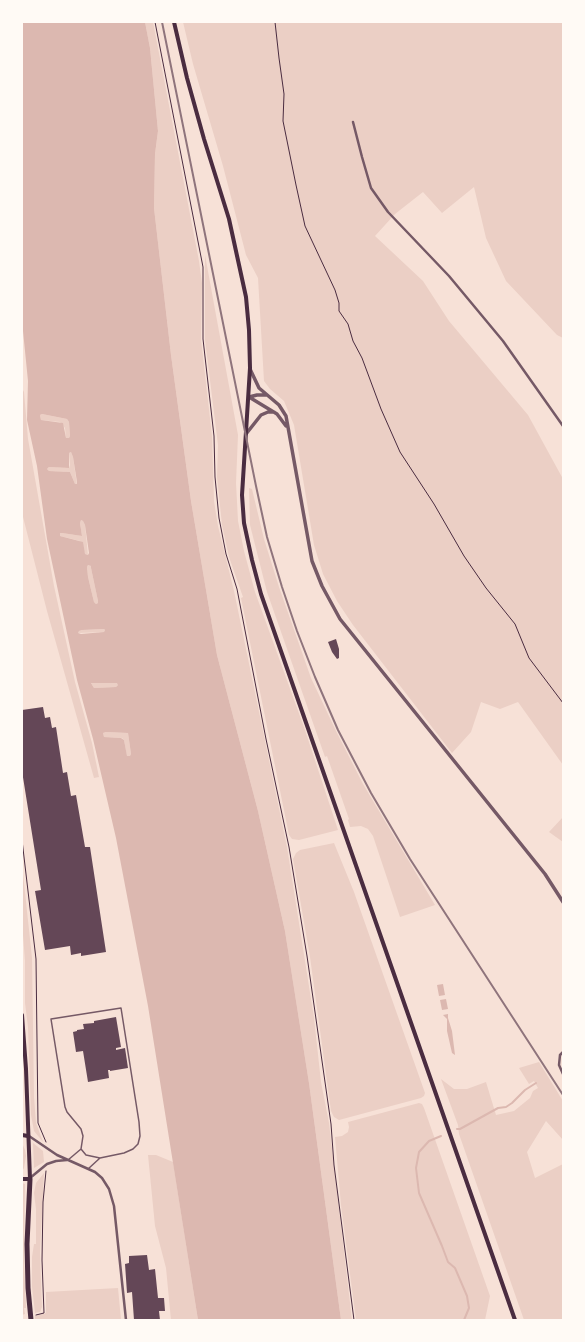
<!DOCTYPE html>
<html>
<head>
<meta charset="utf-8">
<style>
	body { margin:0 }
	#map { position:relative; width:585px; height:1342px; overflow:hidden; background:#f7e1d7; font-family:Lora,serif }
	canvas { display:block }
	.frame { position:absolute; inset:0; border:23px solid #fffaf5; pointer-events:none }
</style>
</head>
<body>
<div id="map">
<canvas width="585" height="1342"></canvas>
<div class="frame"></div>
</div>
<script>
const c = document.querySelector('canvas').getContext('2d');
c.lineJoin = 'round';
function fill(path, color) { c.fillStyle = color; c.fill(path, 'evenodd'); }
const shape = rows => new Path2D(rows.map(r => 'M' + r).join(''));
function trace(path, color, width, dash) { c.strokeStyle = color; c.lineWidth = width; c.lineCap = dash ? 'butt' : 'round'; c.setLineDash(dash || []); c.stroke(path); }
const green = shape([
	[145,22,153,22,199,261,202,283,201,339,212,436,214,501,218,526,234,591,287,847,314,1018,321,1082,329,1123,352,1320,341,1320,309,1083,285,931,258,811,217,655,191,501,171,355,154,208,155,154,158,131,150,48],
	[183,22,563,22,563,338,557,335,506,281,486,238,474,187,442,213,423,192,395,214,375,236,423,281,449,321,528,415,563,479,563,765,518,702,500,709,481,702,471,732,452,753,353,625,337,601,323,574,314,545,294,425,284,401,270,389,264,381,258,278,246,255,223,166,193,64],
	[205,255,238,435,236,483,238,521,244,551,255,592,305,730,338,830,299,840,292,839,289,835,241,598,243,597,229,557,222,525,217,477,218,445,205,340],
	[22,388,24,392,28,439,54,586,75,682,92,743,99,777,94,778,47,611,22,513],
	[42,414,67,419,69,422,70,436,69,438,66,438,65,428,60,422,41,420,40,415],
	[71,452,73,457,77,485,75,484,70,472,49,471,47,469,49,467,69,468,70,465,69,453],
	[249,488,252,489,264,539,279,587,311,678,336,731,363,784,435,905,400,917,373,836,368,829,361,826,350,827,348,820,349,819,327,756,325,757,267,592,250,525],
	[81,520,83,521,85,525,88,555,85,554,80,541,60,536,60,533,62,533,82,536,80,523],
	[88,565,91,566,91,568,98,601,98,603,96,604,94,602,88,577,87,567],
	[104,629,105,630,104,632,78,633,79,631,82,630],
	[91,683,118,683,118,685,116,687,94,688],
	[106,732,128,733,131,754,130,757,127,757,124,740,122,738,104,737,103,733],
	[563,817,563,842,549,832],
	[334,843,354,892,425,1093,424,1096,421,1098,339,1120,334,1117,331,1111,310,957,293,859,296,853,300,850],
	[22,864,32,958,34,1097,36,1123,43,1142,34,1131,31,1115,28,1027,25,1003,25,961,22,922],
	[539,1062,563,1101,563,1140,546,1121,527,1152,535,1178,563,1164,563,1320,524,1320,459,1134,458,1125,441,1079,454,1089,467,1089,486,1082,496,1115,514,1111,530,1098,533,1091,538,1088,534,1081,529,1084,519,1068],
	[419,1103,422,1104,424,1108,490,1296,485,1320,356,1320,341,1205,335,1137,342,1136,348,1132,349,1127,348,1122],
	[22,1143,25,1150,26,1156,24,1168,22,1171],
	[33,1143,43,1151,44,1162,34,1168],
	[148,1155,156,1155,173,1162,198,1320,171,1320,166,1268,155,1226],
	[44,1173,40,1253,42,1307,40,1312,35,1313,32,1287,32,1257,34,1244,36,1244,36,1209,34,1193,36,1183],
	[22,1183,25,1184,24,1258,26,1308,24,1308,25,1314,22,1315],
	[118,1288,121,1320,35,1320,35,1316,46,1313,46,1292]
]);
const water = shape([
	[22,22,145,22,150,48,158,131,155,154,154,208,171,355,191,501,217,655,258,811,285,931,309,1083,341,1320,198,1320,148,1006,116,838,93,739,77,680,47,539,37,466,27,420,28,381,22,321],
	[42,414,67,419,69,422,70,436,69,438,66,438,63,423,41,420,40,415],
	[71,452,73,457,77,482,77,484,75,484,70,472,49,471,47,469,49,467,69,468,69,453],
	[81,520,83,521,85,525,89,553,88,555,85,554,83,542,60,536,60,533,62,533,82,536,80,523],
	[88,565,91,566,91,568,98,601,98,603,96,604,94,602,88,577,87,567],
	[104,629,105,630,104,632,81,634,78,633,79,631,82,630],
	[91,683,117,683,118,685,116,687,94,688],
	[106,732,128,733,131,754,130,756,127,756,124,740,121,738,104,737,103,733],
	[443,984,445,995,439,996,437,985],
	[446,999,448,1009,442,1010,440,1000],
	[448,1014,448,1018,452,1031,455,1055,452,1053,447,1031,447,1019,443,1015]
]);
const stream = shape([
	[457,1129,460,1129,498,1108,506,1107,512,1103,525,1090,536,1083],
	[441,1136,429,1141,419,1152,416,1168,419,1193,442,1246,448,1262,455,1268,467,1296,469,1308,464,1320]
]);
const building = shape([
	[336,639,339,649,339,658,337,659,332,652,328,642],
	[43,707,45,718,50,717,52,728,56,727,63,773,67,772,71,796,76,795,85,847,90,847,106,952,81,956,81,953,71,955,70,946,45,950,35,891,41,890,22,771,22,710],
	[116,1017,121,1047,116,1048,116,1050,125,1048,128,1068,110,1071,110,1070,108,1070,109,1078,88,1082,83,1051,76,1052,73,1032,77,1031,77,1030,84,1029,83,1024,94,1023,94,1021],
	[147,1255,149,1270,155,1269,158,1298,164,1298,165,1311,159,1311,160,1320,134,1320,132,1292,127,1293,125,1264,129,1263,129,1256]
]);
const path = shape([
	[155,22,203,267,203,339,214,436,215,477,219,518,226,554,237,589,266,739,289,847,307,956,331,1124,334,1165,354,1320],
	[275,22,279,58,284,94,283,121,296,185,305,226,335,290,339,303,339,311,348,324,353,341,362,358,381,409,400,452,434,504,464,556,486,588,515,624,529,658,563,703],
	[22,840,36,959,38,1123,46,1142],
	[36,1315,44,1313,42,1260,43,1202,46,1171]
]);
const service = shape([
	[81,1149,86,1155,100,1158],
	[68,1160,81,1149,83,1136,81,1129,67,1112,65,1107,51,1019,121,1008,139,1122,140,1136,138,1144,133,1149,124,1153,100,1158,88,1169]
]);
const minor = shape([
	[353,122,362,157,371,188,388,212,449,276,503,341,563,426],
	[563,1052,560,1055,559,1065,563,1074],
	[29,1136,57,1155,95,1172,102,1178,109,1189,114,1206,126,1320],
	[30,1178,47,1164,56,1161,67,1160]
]);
const tertiary = shape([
	[250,369,259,388,279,405,286,416,312,561,322,586,340,619,545,874,563,902],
	[249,397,277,414,286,426],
	[249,397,257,395,266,395],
	[246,434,261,415,268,412,274,412]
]);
const secondary = shape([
	[22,1135,28,1136],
	[22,1179,30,1179]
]);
const primary = shape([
	[174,22,187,78,204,139,229,219,246,297,249,330,250,368,242,495,244,523,252,560,261,594,515,1320],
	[22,1015,26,1069,30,1179]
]);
const motorway = shape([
	[30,1179,27,1244,28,1288,31,1320]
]);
const rail = shape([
	[162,22,256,486,267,537,282,587,297,631,315,677,338,730,371,793,410,859,563,1095]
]);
fill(green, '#ebcfc5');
fill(water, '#dcb8b0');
trace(stream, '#dcb8b0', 2);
fill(building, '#644757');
trace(path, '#4a2c40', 1);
trace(service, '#755966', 1.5);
trace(minor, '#755966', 2.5);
trace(tertiary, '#755966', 3.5);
trace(secondary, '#4a2c40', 4);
trace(primary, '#4a2c40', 4);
trace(motorway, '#4a2c40', 5);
trace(rail, '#8f747c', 2);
</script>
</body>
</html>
